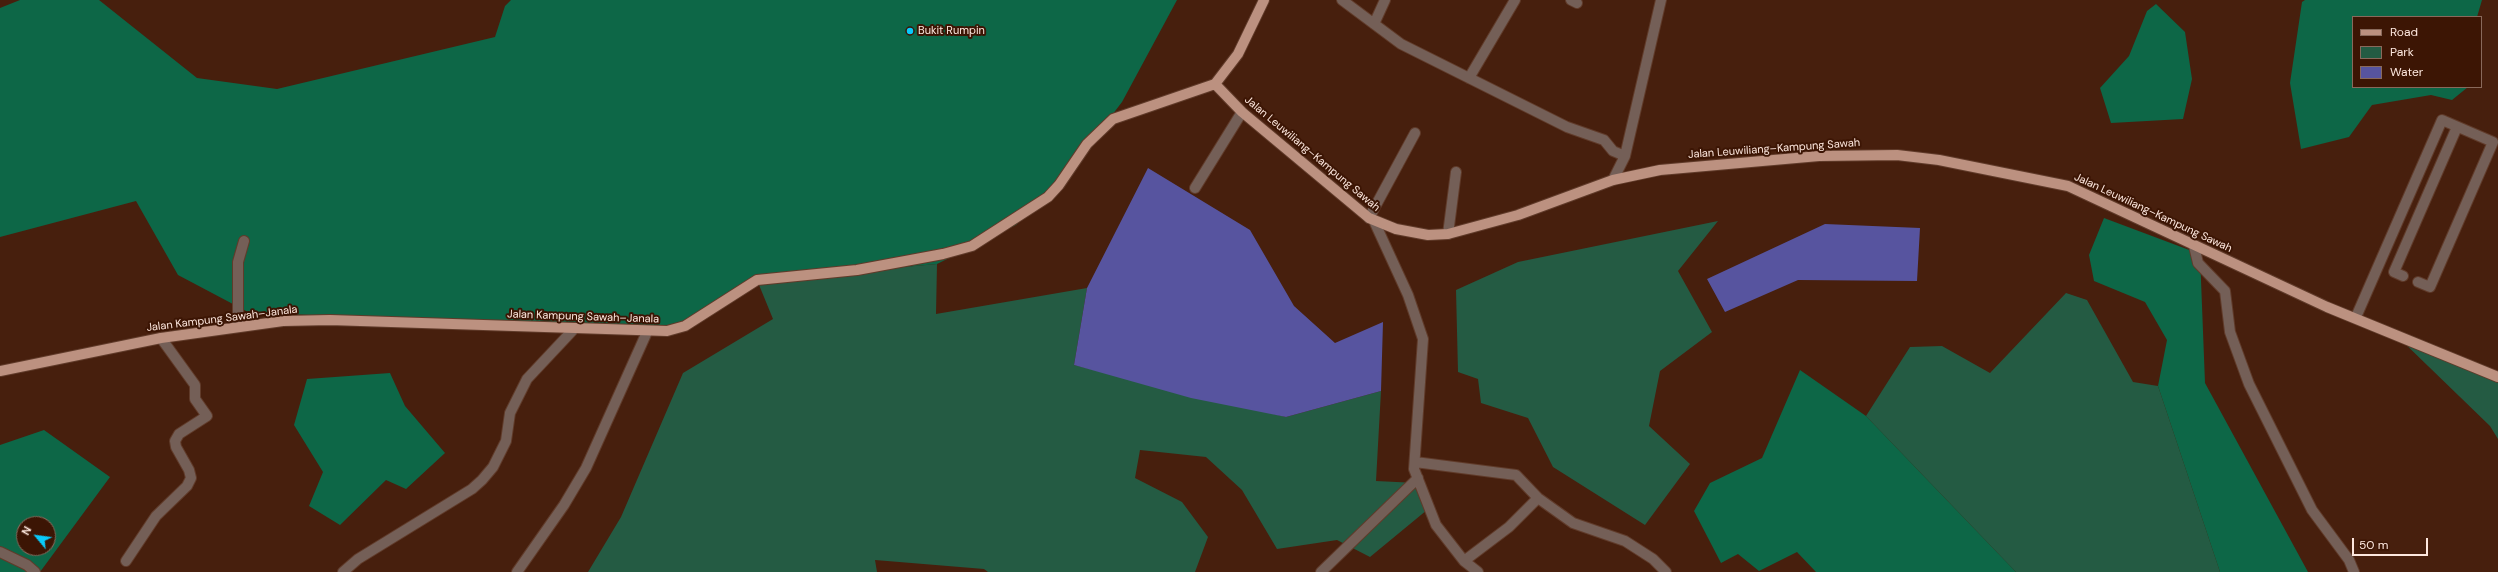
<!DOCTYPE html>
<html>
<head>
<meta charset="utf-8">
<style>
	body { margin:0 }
	#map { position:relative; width:2498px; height:572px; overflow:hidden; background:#471f0d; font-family:"DM Sans",sans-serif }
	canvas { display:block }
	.legend { position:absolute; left:2352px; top:16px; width:130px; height:72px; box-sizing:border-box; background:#3c1504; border:1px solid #89695b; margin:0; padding:5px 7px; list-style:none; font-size:12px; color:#fde7de }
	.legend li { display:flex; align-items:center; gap:8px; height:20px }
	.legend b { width:20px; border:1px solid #89695b }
	.north { position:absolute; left:16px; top:516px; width:40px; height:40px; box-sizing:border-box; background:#3c1504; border:1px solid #89695b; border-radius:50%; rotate:299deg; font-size:11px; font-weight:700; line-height:16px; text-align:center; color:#fde7de }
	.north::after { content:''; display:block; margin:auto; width:14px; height:18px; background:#09cafa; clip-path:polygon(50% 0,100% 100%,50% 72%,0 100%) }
	.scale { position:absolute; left:2352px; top:538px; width:76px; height:18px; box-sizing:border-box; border:2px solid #fde7de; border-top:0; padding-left:5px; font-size:12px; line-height:14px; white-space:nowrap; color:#fde7de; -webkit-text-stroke:3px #3c1504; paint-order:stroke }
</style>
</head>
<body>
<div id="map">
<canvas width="2498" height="572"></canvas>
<ul class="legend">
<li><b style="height:5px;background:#bc9180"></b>Road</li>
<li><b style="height:11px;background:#245b43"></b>Park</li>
<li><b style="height:11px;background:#57549f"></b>Water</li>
</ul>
<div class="north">N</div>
<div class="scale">50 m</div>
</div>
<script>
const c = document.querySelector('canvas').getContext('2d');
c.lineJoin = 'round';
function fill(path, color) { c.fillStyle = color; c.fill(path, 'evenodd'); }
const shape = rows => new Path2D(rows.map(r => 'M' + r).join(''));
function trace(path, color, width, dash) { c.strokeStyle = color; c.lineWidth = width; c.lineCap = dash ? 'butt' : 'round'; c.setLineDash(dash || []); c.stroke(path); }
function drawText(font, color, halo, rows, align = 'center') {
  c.font = font + ' "DM Sans",sans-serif'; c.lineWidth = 4; c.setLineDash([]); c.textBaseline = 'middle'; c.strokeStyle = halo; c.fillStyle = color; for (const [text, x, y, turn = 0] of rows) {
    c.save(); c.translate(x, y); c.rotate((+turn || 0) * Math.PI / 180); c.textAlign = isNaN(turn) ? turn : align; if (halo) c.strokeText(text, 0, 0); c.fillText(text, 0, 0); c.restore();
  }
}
const green = shape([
	[1718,221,1678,271,1712,332,1660,371,1649,426,1690,464,1645,525,1553,467,1528,418,1481,403,1478,379,1458,372,1456,290,1518,262],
	[937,264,936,314,1087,288,1074,365,1286,417,1381,391,1376,481,1417,483,1427,510,1370,557,1337,540,1277,549,1242,490,1206,457,1140,450,1135,478,1182,502,1208,537,1195,572,988,572,984,569,875,560,877,572,588,572,621,517,683,373,773,319,757,280],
	[2066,293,2087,300,2133,382,2158,386,2220,572,2016,572,1866,416,1910,347,1942,346,1990,373],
	[2397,336,2498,378,2498,439,2490,426]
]);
const forest = shape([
	[20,0,99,0,197,78,277,89,495,37,505,6,511,0,1177,0,1122,102,1067,174,1016,225,937,264,757,280,702,315,656,332,248,312,178,275,136,201,0,237,0,8],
	[2305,0,2482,0,2477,17,2353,17,2353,87,2468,87,2452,100,2431,95,2372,105,2349,137,2301,149,2290,83,2302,2],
	[2156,4,2185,32,2192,79,2183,119,2111,123,2100,88,2129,56,2147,11],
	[2104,218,2200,254,2205,383,2308,572,2220,572,2158,386,2167,340,2145,302,2094,281,2089,255],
	[1800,370,1866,416,2016,572,1816,572,1797,552,1759,571,1738,554,1721,563,1694,511,1710,483,1762,458],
	[390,373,405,406,445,453,406,489,386,480,340,525,309,506,323,472,294,425,307,379],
	[44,430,110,477,40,572,0,572,0,445],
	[24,524,48,524,48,548,24,548]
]);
const water = shape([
	[1148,168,1250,230,1294,306,1335,343,1383,322,1381,391,1286,417,1191,398,1074,365,1087,288],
	[1825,224,1920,228,1917,281,1798,280,1725,312,1707,279]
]);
const minor = shape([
	[1342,0,1401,44,1567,127,1604,140,1613,151,1625,156],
	[1571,0,1577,3],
	[1374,24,1385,0],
	[1469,78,1515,0],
	[1613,180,1625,156,1661,0],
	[1195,188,1242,112],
	[1369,218,1415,133],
	[1374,221,1408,295,1423,339,1414,469,1436,525,1464,561,1478,572],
	[1448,234,1456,172],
	[2194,246,2198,263,2225,291,2230,332,2249,384,2312,510,2349,560,2354,572],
	[2403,276,2394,272,2457,127],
	[2356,317,2442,120,2493,142,2430,287,2418,282],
	[238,327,238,262,244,241],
	[1415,462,1516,475,1538,498,1573,523,1625,541,1653,559,1666,572],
	[0,552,27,565,35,572],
	[126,561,156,516,187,486,191,478,189,470,176,447,175,441,179,434,207,416,195,399,195,385,161,338],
	[1464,561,1509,527,1538,498],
	[343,572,358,559,472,489,482,480,493,467,506,441,510,413,527,379,573,330],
	[517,572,564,505,586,468,647,332],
	[1321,572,1418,478]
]);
const major = shape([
	[1215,84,1242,112,1369,218,1396,229,1428,235,1448,234,1518,215,1613,180,1660,170,1819,156,1897,155,1939,160,2068,186,2327,307,2498,377],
	[1215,84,1238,54,1264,0],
	[0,371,161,338,283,321,330,320,667,331,685,326,757,280,857,270,943,254,972,246,1048,197,1059,185,1087,144,1113,119,1215,84]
]);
const markers = [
	[910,31,4,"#09cafa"]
];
const poiNames = [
	["Bukit Rumpin",918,31]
];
const streetNames = [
	["Jalan Leuwiliang–Kampung Sawah",1774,149,-4],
	["Jalan Leuwiliang–Kampung Sawah",1312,154,40],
	["Jalan Leuwiliang–Kampung Sawah",2153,213,25],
	["Jalan Kampung Sawah–Janala",583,317,2],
	["Jalan Kampung Sawah–Janala",222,319,-7]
];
fill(green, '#245b43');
fill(forest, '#0d6747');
fill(water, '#57549f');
trace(minor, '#603b2a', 12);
trace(major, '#603b2a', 12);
trace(minor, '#745f57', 10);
trace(major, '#bc9180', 10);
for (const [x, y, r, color] of markers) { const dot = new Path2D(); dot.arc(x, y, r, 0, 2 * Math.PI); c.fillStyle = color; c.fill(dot); trace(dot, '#3c1504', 1.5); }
drawText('11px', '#fde7de', '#3c1504', poiNames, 'left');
drawText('11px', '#fde7de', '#3c1504', streetNames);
</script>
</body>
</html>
